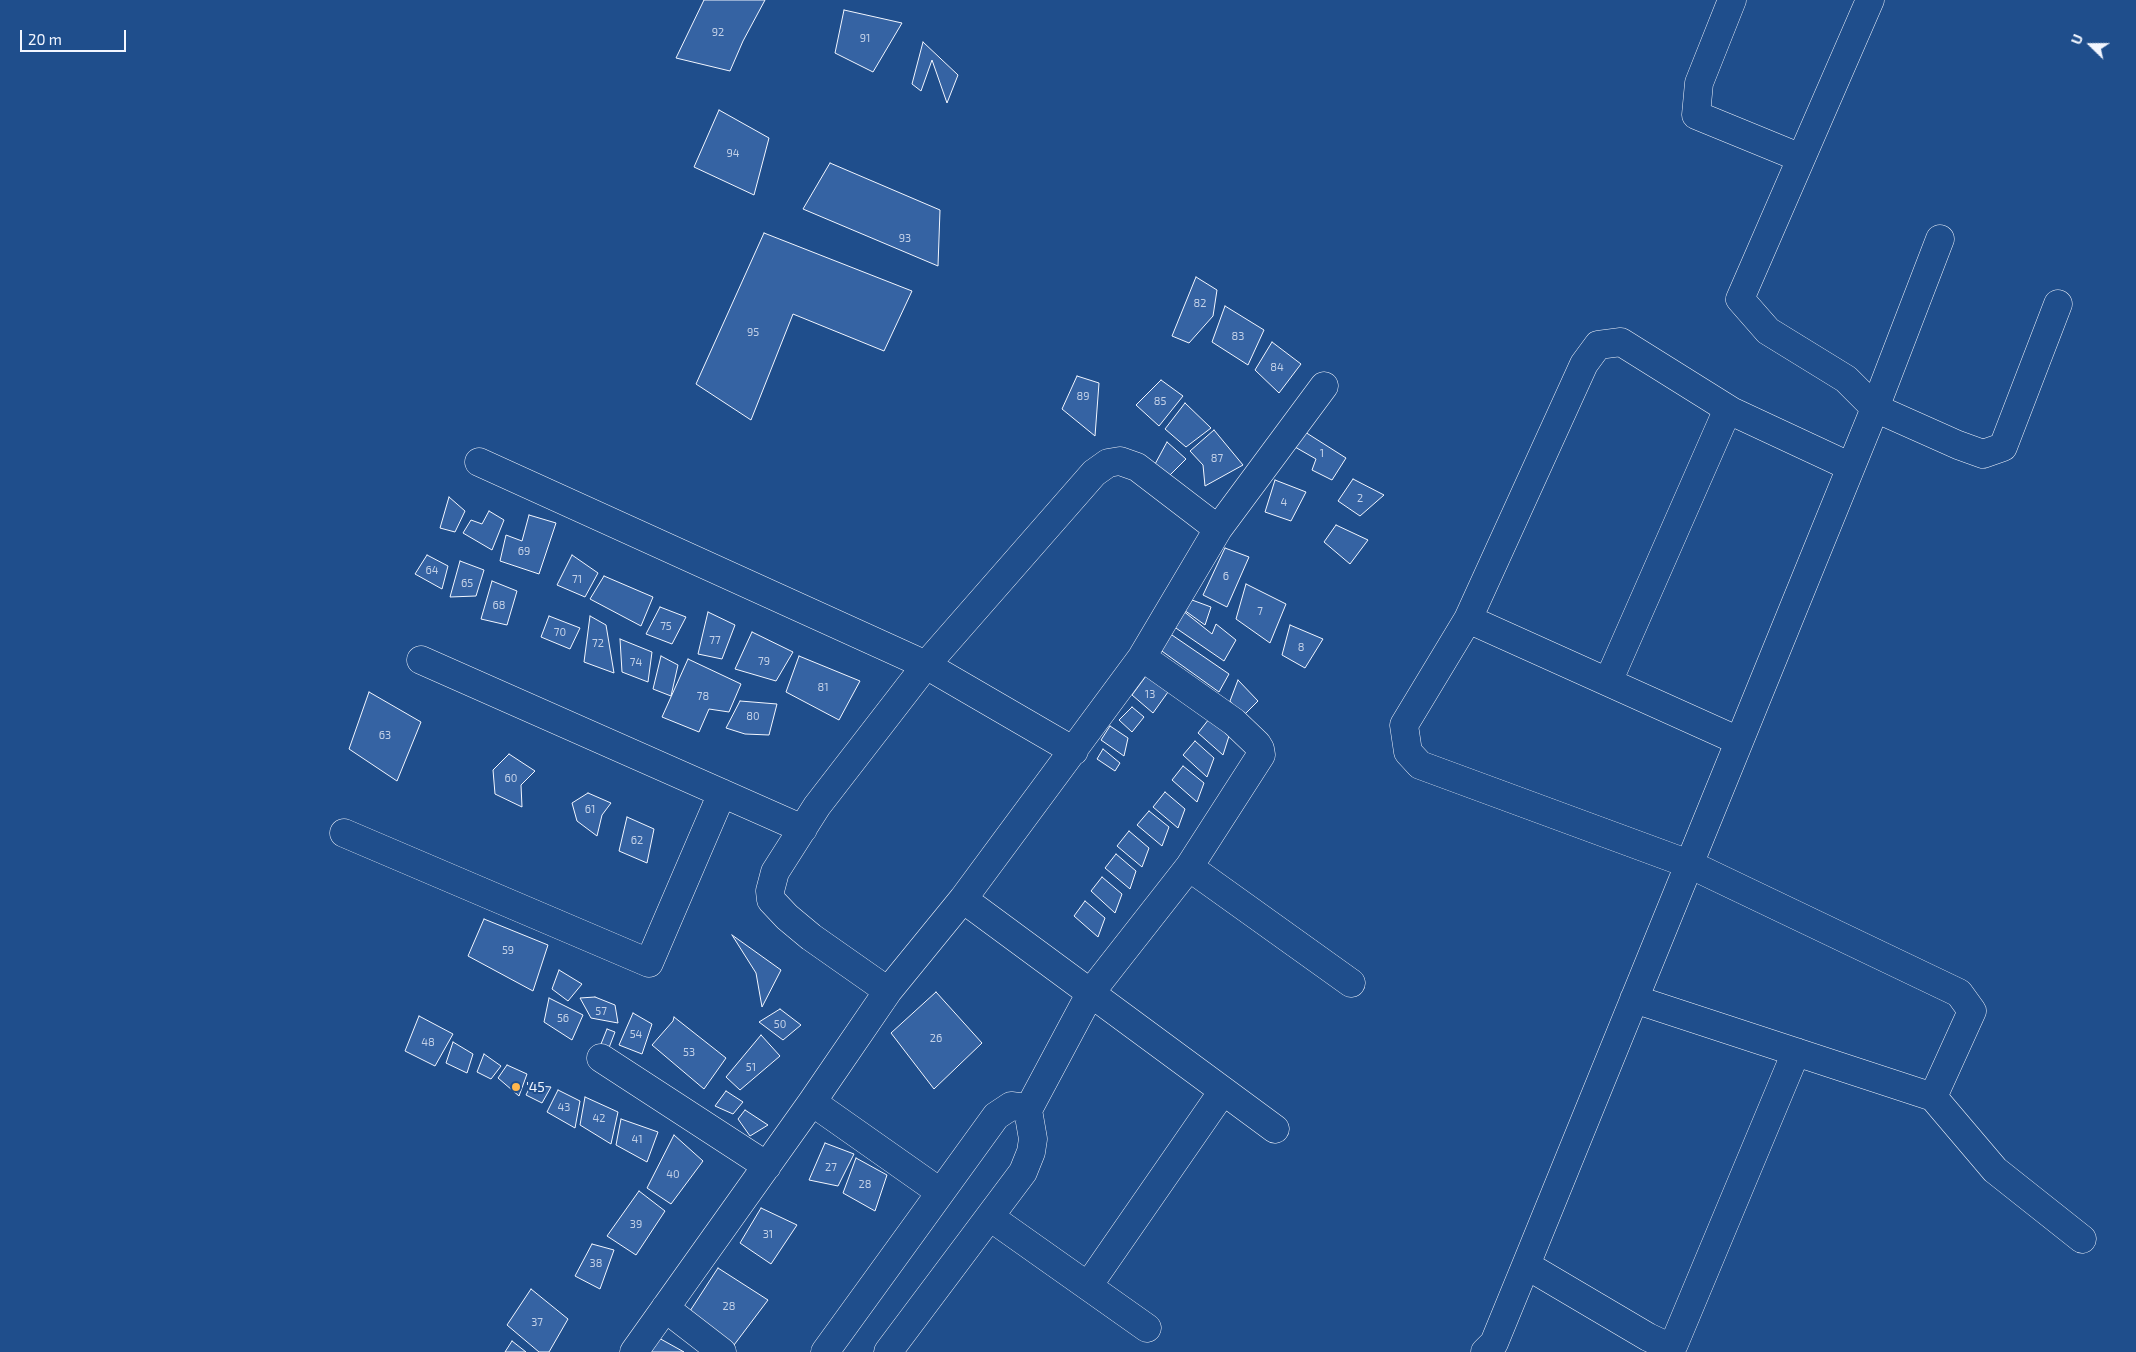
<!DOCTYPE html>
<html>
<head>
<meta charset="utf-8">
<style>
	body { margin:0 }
	#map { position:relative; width:2136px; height:1352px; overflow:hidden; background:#1f4e8c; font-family:"Exo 2",sans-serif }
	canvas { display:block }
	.north { position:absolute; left:2066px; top:20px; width:50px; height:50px; -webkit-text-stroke:4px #1f4e8c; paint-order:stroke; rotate:292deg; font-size:14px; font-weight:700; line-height:20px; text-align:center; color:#f2f6ff }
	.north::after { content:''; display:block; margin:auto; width:18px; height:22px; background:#f2f6ff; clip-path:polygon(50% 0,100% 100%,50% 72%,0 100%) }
	.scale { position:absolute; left:20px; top:30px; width:106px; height:22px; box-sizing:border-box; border:2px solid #f2f6ff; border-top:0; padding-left:6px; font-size:15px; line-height:18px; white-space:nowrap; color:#f2f6ff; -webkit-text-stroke:4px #1f4e8c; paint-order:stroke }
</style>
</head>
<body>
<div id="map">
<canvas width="2136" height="1352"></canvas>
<div class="north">U</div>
<div class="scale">20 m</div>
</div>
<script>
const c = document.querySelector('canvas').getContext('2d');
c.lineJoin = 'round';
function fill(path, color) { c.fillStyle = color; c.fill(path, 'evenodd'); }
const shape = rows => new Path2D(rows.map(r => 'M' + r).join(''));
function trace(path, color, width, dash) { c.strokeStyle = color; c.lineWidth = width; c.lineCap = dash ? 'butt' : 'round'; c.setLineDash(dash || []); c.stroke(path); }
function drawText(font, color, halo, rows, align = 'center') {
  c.font = font + ' "Exo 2",sans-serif'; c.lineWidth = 4; c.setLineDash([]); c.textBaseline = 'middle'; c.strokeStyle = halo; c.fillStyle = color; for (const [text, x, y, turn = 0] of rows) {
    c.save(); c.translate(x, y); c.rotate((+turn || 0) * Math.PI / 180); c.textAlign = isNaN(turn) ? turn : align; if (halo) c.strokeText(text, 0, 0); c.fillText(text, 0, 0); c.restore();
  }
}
const building = shape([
	[704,0,765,0,743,41,730,71,676,58,704,0],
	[844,10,902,23,873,72,835,53,844,10],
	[923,42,958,75,947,103,932,60,921,91,912,84,923,42],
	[719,110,769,138,754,195,694,167,719,110],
	[830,163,940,210,938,266,803,209,830,163],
	[764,233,912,291,884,351,793,314,751,420,696,384,764,233],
	[1196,277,1217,290,1213,316,1189,343,1172,336,1196,277],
	[1225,306,1264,330,1248,365,1212,342,1225,306],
	[1272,342,1301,364,1279,393,1255,370,1272,342],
	[1077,376,1099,383,1095,436,1062,409,1077,376],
	[1161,380,1183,396,1159,426,1136,405,1161,380],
	[1185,403,1211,428,1186,447,1165,429,1185,403],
	[1214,430,1243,465,1205,486,1203,465,1190,451,1214,430],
	[1305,432,1346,458,1332,480,1312,470,1316,459,1295,447,1305,432],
	[1167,442,1186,459,1170,475,1154,466,1167,442],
	[1353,479,1384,495,1360,516,1338,501,1353,479],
	[1275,480,1306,492,1291,521,1265,512,1275,480],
	[449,497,465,511,455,532,440,528,449,497],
	[489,511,504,520,492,550,463,533,471,520,482,524,489,511],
	[529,515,556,523,539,574,500,561,506,535,522,541,529,515],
	[1336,525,1368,540,1350,564,1324,542,1336,525],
	[1225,548,1249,557,1227,607,1203,595,1225,548],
	[427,555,448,566,442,589,415,574,427,555],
	[572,555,598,573,585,597,557,585,572,555],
	[460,561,484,570,476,596,450,597,460,561],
	[604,576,653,597,641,626,590,599,604,576],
	[492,581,517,591,507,625,481,619,492,581],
	[1246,584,1286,604,1270,643,1236,619,1246,584],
	[1192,600,1211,607,1205,625,1184,610,1192,600],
	[1177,606,1212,634,1216,624,1236,640,1224,661,1170,624,1177,606],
	[660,607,686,617,672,644,646,634,660,607],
	[708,612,735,625,722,659,698,654,708,612],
	[549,616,580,628,570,649,541,637,549,616],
	[590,616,606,625,614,673,584,662,590,616],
	[1290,625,1323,639,1305,668,1282,655,1290,625],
	[752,632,793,652,776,681,735,669,752,632],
	[1169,633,1229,674,1219,692,1159,649,1169,633],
	[620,639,652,652,648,682,622,672,620,639],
	[661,656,678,665,671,696,653,689,661,656],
	[799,656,860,681,839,720,786,692,799,656],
	[688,659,741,684,729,712,709,709,699,732,662,717,688,659],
	[1146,676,1168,692,1153,713,1132,695,1146,676],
	[1238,680,1258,701,1242,717,1230,701,1238,680],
	[369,692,421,722,397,781,349,749,369,692],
	[740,701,777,704,769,735,745,734,726,728,740,701],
	[1132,707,1144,717,1132,732,1119,720,1132,707],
	[1209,719,1229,736,1223,755,1198,733,1209,719],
	[1110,726,1128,738,1124,756,1101,740,1110,726],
	[1195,741,1214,758,1207,777,1183,755,1195,741],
	[1103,749,1120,763,1115,771,1097,759,1103,749],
	[509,754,535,771,521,785,522,807,495,794,493,770,509,754],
	[1183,766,1204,783,1197,802,1172,780,1183,766],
	[1165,792,1185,809,1178,828,1153,807,1165,792],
	[588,793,611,803,602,815,597,836,577,821,572,803,588,793],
	[1149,811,1169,827,1162,846,1137,825,1149,811],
	[627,817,654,829,647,863,619,851,627,817],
	[1129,831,1149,848,1142,867,1117,846,1129,831],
	[1116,854,1136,871,1130,889,1105,868,1116,854],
	[1102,877,1122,894,1115,913,1091,891,1102,877],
	[1085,901,1105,918,1098,937,1074,916,1085,901],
	[484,919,548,945,533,991,468,956,484,919],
	[732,935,781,970,762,1007,756,973,732,935],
	[559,970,582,984,568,1001,552,989,559,970],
	[936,992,982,1043,934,1089,891,1033,936,992],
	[595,997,615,1005,618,1023,591,1018,580,998,595,997],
	[549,998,583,1015,572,1040,544,1022,549,998],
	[780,1009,801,1025,783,1040,759,1022,780,1009],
	[633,1013,652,1024,642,1054,619,1045,633,1013],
	[419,1016,453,1034,435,1066,405,1051,419,1016],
	[674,1017,726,1058,704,1089,652,1045,673,1021,674,1017],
	[607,1029,615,1032,607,1053,599,1049,607,1029],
	[761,1035,780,1056,740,1090,726,1077,761,1035],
	[453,1042,473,1054,467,1073,446,1063,453,1042],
	[484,1054,501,1066,491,1079,477,1072,484,1054],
	[507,1065,527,1074,519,1096,498,1078,507,1065],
	[531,1085,551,1087,542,1103,526,1095,531,1085],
	[558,1090,580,1101,575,1128,547,1112,558,1090],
	[726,1091,743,1102,733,1114,715,1106,726,1091],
	[585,1097,618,1112,611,1144,580,1125,585,1097],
	[745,1110,768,1125,750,1136,738,1119,745,1110],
	[621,1119,658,1132,647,1162,616,1145,621,1119],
	[674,1135,703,1161,671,1204,647,1188,674,1135],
	[825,1143,854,1154,838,1186,809,1180,825,1143],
	[856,1158,887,1175,875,1211,843,1193,856,1158],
	[639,1191,665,1211,636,1255,607,1236,639,1191],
	[761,1208,797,1225,771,1264,740,1243,761,1208],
	[592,1244,614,1250,600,1289,575,1276,592,1244],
	[718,1268,768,1300,734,1345,690,1311,718,1268],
	[531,1289,568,1319,549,1352,539,1352,507,1325,531,1289],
	[657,1337,684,1352,651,1352,657,1337],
	[512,1341,526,1352,505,1352,512,1341]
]);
const minor = shape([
	[1732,0,1699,83,1696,115,1801,158],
	[1940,239,1875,408,1958,445,1983,454,2003,447,2058,304],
	[479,462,926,665,1074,751],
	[1468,619,1584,364,1598,345,1621,342,1733,412],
	[421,660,803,829],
	[1608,682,1723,420,1733,412,1851,467],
	[1739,741,1468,619,1404,725,1408,752,1420,765,1689,864,1959,993,1972,1011,1933,1097],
	[344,833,649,963,722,793],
	[1189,867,1351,983],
	[963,899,1275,1129],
	[888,991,811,937,787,917,771,900,770,891,775,872,817,806,926,665,1094,473,1108,463,1120,461,1137,467,1218,529],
	[1634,999,1933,1097,1995,1170,2082,1239],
	[601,1058,767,1166],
	[812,1102,940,1192],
	[990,1217,1147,1328],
	[1526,1265,1648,1337,1665,1345,1674,1344,1796,1052],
	[1088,1286,1223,1091],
	[665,1308,722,1352],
	[634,1352,812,1102,888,991,963,899,1142,657,1218,529,1324,386],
	[825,1352,996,1116,1011,1106,1019,1107,1028,1110],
	[888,1352,1023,1172,1031,1152,1033,1139,1028,1110,1091,992,1189,867,1261,755,1260,749,1257,744,1234,722,1142,657],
	[1485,1352,1494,1343,1526,1265,1875,408,1846,379,1768,331,1740,299,1870,0]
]);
const markers = [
	[516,1087,5,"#ffb74d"]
];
const numberNames = [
	["92",718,32],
	["91",865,38],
	["94",733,153],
	["93",905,238],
	["82",1200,303],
	["95",753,332],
	["83",1238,336],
	["84",1277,367],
	["89",1083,396],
	["85",1160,401],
	["1",1322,453],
	["87",1217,458],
	["2",1360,498],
	["4",1284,502],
	["69",524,551],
	["64",432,570],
	["6",1226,576],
	["71",577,579],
	["65",467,583],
	["68",499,605],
	["7",1260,611],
	["75",666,626],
	["70",560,632],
	["77",715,640],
	["72",598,643],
	["8",1301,647],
	["79",764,661],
	["74",636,662],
	["81",823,687],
	["13",1150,694],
	["78",703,696],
	["80",753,716],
	["63",385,735],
	["60",511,778],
	["61",590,809],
	["62",637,840],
	["59",508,950],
	["57",601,1011],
	["56",563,1018],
	["50",780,1024],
	["54",636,1034],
	["26",936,1038],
	["48",428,1042],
	["53",689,1052],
	["51",751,1067],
	["43",564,1107],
	["42",599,1118],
	["41",637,1139],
	["27",831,1167],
	["40",673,1174],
	["28",865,1184],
	["39",636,1224],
	["31",768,1234],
	["38",596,1263],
	["28",729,1306],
	["37",537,1322]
];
const poiNames = [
	["'45",526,1087]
];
fill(building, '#3563a3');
trace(building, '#f2f6ff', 1);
trace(minor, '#f2f6ff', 29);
trace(minor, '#1f4e8c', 28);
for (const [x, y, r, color] of markers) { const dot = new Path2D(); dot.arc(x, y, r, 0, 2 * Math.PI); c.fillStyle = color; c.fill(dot); trace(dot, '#1f4e8c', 2); }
drawText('11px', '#c3d1e8', null, numberNames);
drawText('14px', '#f2f6ff', '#1f4e8c', poiNames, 'left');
</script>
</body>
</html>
